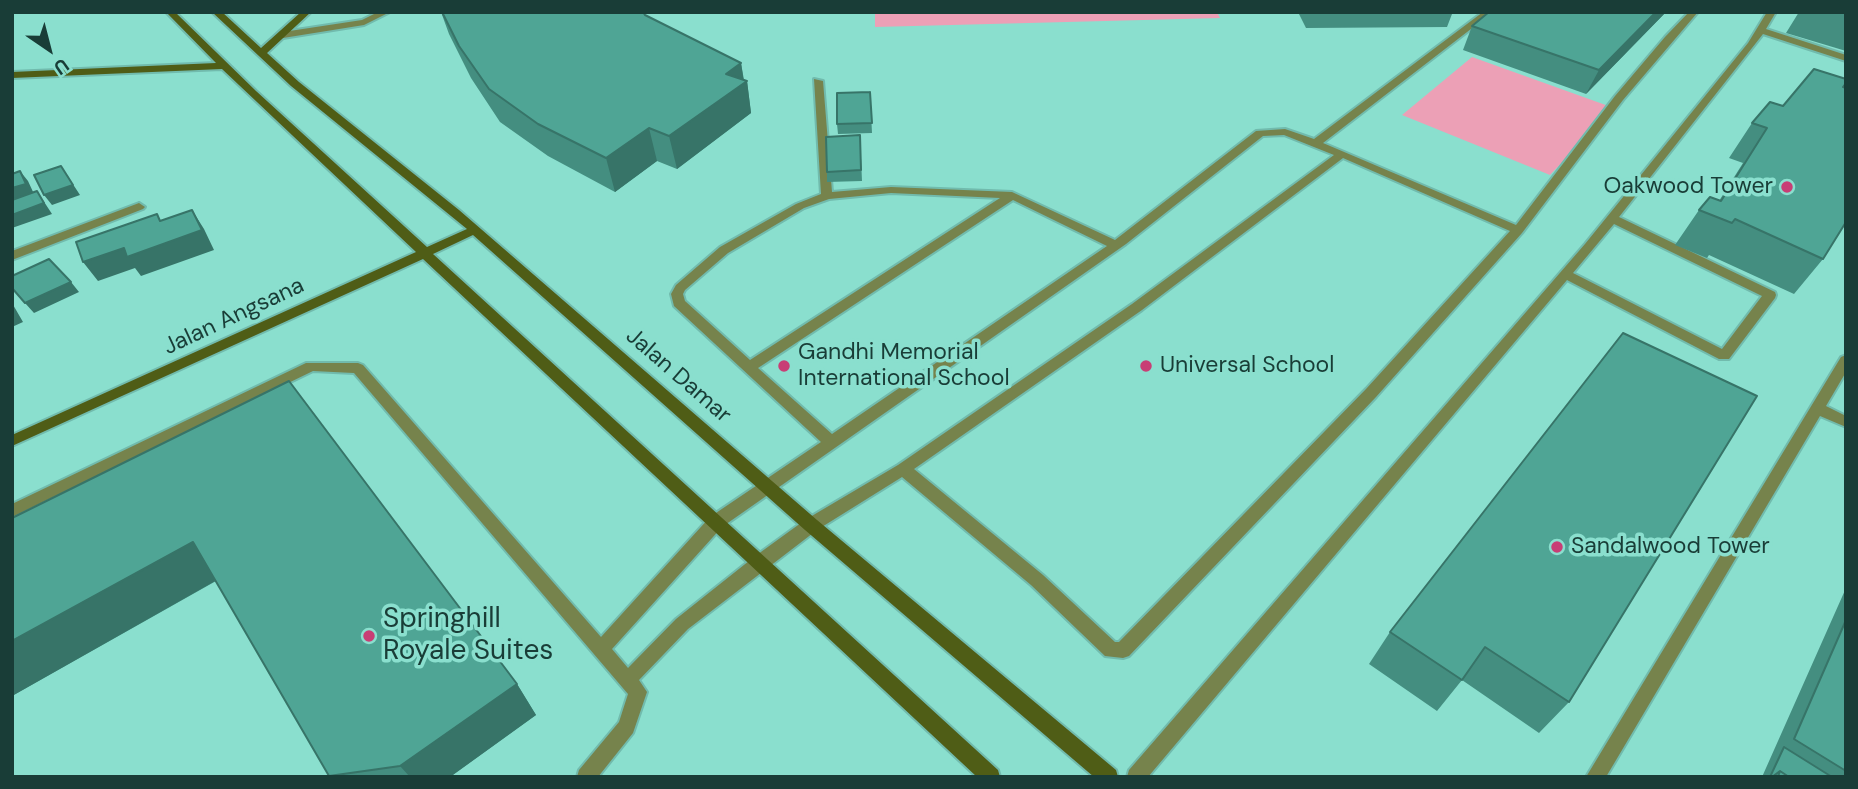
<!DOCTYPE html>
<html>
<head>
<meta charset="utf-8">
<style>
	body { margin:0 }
	#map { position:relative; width:1858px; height:789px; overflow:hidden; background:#8adfce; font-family:"DM Sans",sans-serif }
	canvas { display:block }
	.frame { position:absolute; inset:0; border:14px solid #193d37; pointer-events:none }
	.north { position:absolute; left:14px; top:14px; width:70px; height:70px; -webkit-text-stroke:5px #8adfce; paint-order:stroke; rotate:145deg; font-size:19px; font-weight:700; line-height:28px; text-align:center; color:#193d37 }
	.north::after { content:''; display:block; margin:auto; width:24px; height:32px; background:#193d37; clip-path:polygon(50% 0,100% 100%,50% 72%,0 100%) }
</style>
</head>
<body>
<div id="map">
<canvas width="1858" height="789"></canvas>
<div class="frame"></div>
<div class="north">U</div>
</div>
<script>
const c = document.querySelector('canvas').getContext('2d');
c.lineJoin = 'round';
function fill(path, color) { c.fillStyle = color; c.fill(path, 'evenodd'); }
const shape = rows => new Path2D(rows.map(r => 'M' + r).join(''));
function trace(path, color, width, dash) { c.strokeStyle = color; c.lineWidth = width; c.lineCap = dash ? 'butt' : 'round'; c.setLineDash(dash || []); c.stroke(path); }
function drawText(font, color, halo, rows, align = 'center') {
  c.font = font + ' "DM Sans",sans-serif'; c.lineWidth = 7; c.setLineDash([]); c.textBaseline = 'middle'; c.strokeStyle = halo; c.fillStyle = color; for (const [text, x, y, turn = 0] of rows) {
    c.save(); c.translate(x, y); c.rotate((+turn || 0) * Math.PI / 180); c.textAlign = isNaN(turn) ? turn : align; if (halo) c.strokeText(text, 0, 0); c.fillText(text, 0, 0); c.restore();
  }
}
const green = shape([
	[875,12,1217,12,1220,18,875,27],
	[1472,57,1614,108,1550,175,1402,115]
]);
const lane = shape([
	[378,12,390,12,364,25,283,38,278,35,283,32,362,20,378,12],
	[1483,12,1493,12,1323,143,1516,225,1615,96,1665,37,1689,12,1698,12,1623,100,1522,233,1376,397,1129,656,1123,658,1105,656,1031,585,902,477,817,530,688,629,639,680,647,692,633,733,598,777,577,777,579,770,619,722,628,694,354,373,313,371,12,517,12,504,306,363,358,363,363,365,601,637,710,517,821,442,674,306,671,294,676,285,720,247,796,204,821,194,814,79,823,81,832,192,891,187,1012,192,1115,240,1256,131,1285,129,1314,139,1483,12],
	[1284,135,1334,155,1132,304,898,465,805,520,754,557,676,619,628,668,612,649,722,527,1126,244,1263,136,1284,135],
	[1343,158,1510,231,1366,389,1119,642,1115,642,1043,575,914,469,1142,310,1343,158],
	[891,193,1000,198,750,360,685,301,683,294,685,290,728,253,804,208,829,199,891,193],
	[1013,200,1107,246,832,434,758,368,1013,200],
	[1767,12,1776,12,1766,29,1846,55,1846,61,1763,34,1619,217,1775,292,1776,295,1775,298,1729,359,1719,359,1567,280,1148,777,1127,777,1129,770,1585,244,1748,43,1767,12],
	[1614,224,1762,296,1722,349,1573,273,1614,224]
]);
const street = shape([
	[139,203,145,207,143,209,12,260,12,251,139,203],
	[1846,355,1846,372,1826,406,1846,416,1846,427,1820,416,1606,777,1586,777,1841,357,1846,355]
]);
const secondary = shape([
	[166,12,175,12,256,91,427,247,467,229,291,86,212,12,222,12,261,48,301,12,311,12,267,53,299,82,459,210,817,520,1116,770,1118,777,1094,777,805,530,473,235,433,254,998,770,1000,777,977,777,423,259,12,446,12,435,416,252,222,69,12,78,12,72,216,63,166,12]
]);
const wall = shape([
	[441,12,643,12,645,15,741,63,744,80,747,81,751,113,677,169,657,161,615,192,548,156,500,122,471,78,449,34],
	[1298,12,1473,12,1473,14,1452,14,1447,27,1306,28],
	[1489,12,1666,12,1586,94,1463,50,1472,26],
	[1799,12,1846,12,1846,51,1786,33],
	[1843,87,1823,259,1794,294,1709,255,1707,258,1675,245,1699,210,1719,201,1743,163,1729,158,1752,123,1783,106],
	[870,92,872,133,838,134,837,124],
	[860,135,862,181,827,182,827,172],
	[1623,333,1569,702,1539,733,1462,680,1437,711,1369,664,1390,632],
	[289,381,517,684,536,715,450,777,330,777,216,581,12,696,12,518],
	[1846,588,1846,777,1762,777]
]);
const shadedWall = shape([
	[1656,12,1666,12,1586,94,1599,70],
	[741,63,744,83,747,81,751,113,677,169,669,136,726,74],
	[649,128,657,161,615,192,606,158],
	[61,166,80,195,52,205,44,195],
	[20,171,28,181,34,194,12,201,12,188],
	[37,191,52,214,12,228,12,215],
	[192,210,204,229,214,250,141,276,135,268,98,281,83,262],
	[71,282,79,292,34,313,25,303],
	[12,303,23,322,12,327],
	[193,542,224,576,12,696,12,641],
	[517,684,536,715,450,777,410,777,400,766]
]);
const building = shape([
	[442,12,643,12,645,15,741,63,726,74,747,81,669,136,649,128,606,158,538,124,489,89,459,46,442,12],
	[1489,12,1656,12,1599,70,1472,26,1489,12],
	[1814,69,1846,79,1846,83,1843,87,1846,88,1846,222,1823,259,1735,219,1732,223,1699,210,1710,197,1721,201,1767,128,1752,123,1770,102,1783,106,1814,69],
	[870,92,872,123,837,124,837,93,870,92],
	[860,135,861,170,827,172,826,137,860,135],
	[61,166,73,185,44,195,34,175,61,166],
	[20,171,26,184,12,188,12,174,20,171],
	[37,191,44,203,12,215,12,200,37,191],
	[192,210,202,230,127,257,124,248,83,262,76,242,157,214,160,221,192,210],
	[49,259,71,282,25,303,12,288,12,276,49,259],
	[1623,333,1757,396,1569,702,1485,647,1462,680,1390,632,1623,333],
	[289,381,517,684,400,766,329,776,193,542,12,641,12,518,289,381],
	[1846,620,1846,771,1794,739,1846,620],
	[1784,747,1832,777,1789,777,1780,771,1772,777,1770,777,1784,747],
	[1780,771,1789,777,1778,777,1780,771]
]);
const markers = [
	[1787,187,7,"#c83e75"],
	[784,366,7,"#c83e75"],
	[1146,366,7,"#c83e75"],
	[1557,547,7,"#c83e75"],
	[369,636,7,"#c83e75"]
];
const poiNames = [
	["Oakwood Tower",1773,187,"right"],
	["Gandhi Memorial",798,353],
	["International School",798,379],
	["Universal School",1160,366],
	["Sandalwood Tower",1571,547]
];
const streetNames = [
	["Jalan Angsana",234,317,-25],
	["Jalan Damar",678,376,41]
];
const nearPoinames = [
	["Springhill",383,620],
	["Royale Suites",383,652]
];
fill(green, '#eca0b6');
trace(lane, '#71bbad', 4);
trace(street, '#71bbad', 4);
trace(secondary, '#71bbad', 4);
fill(lane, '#76834c');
fill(street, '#76834c');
fill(secondary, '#4f5d16');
fill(wall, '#448e80');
fill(shadedWall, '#377468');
fill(building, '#4fa595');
trace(building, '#377468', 2);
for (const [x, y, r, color] of markers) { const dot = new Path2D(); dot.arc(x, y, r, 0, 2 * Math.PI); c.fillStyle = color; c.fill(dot); trace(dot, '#8adfce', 2.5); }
drawText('23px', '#193d37', '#8adfce', poiNames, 'left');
drawText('23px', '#193d37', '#8adfce', streetNames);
drawText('28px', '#193d37', '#8adfce', nearPoinames, 'left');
</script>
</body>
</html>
